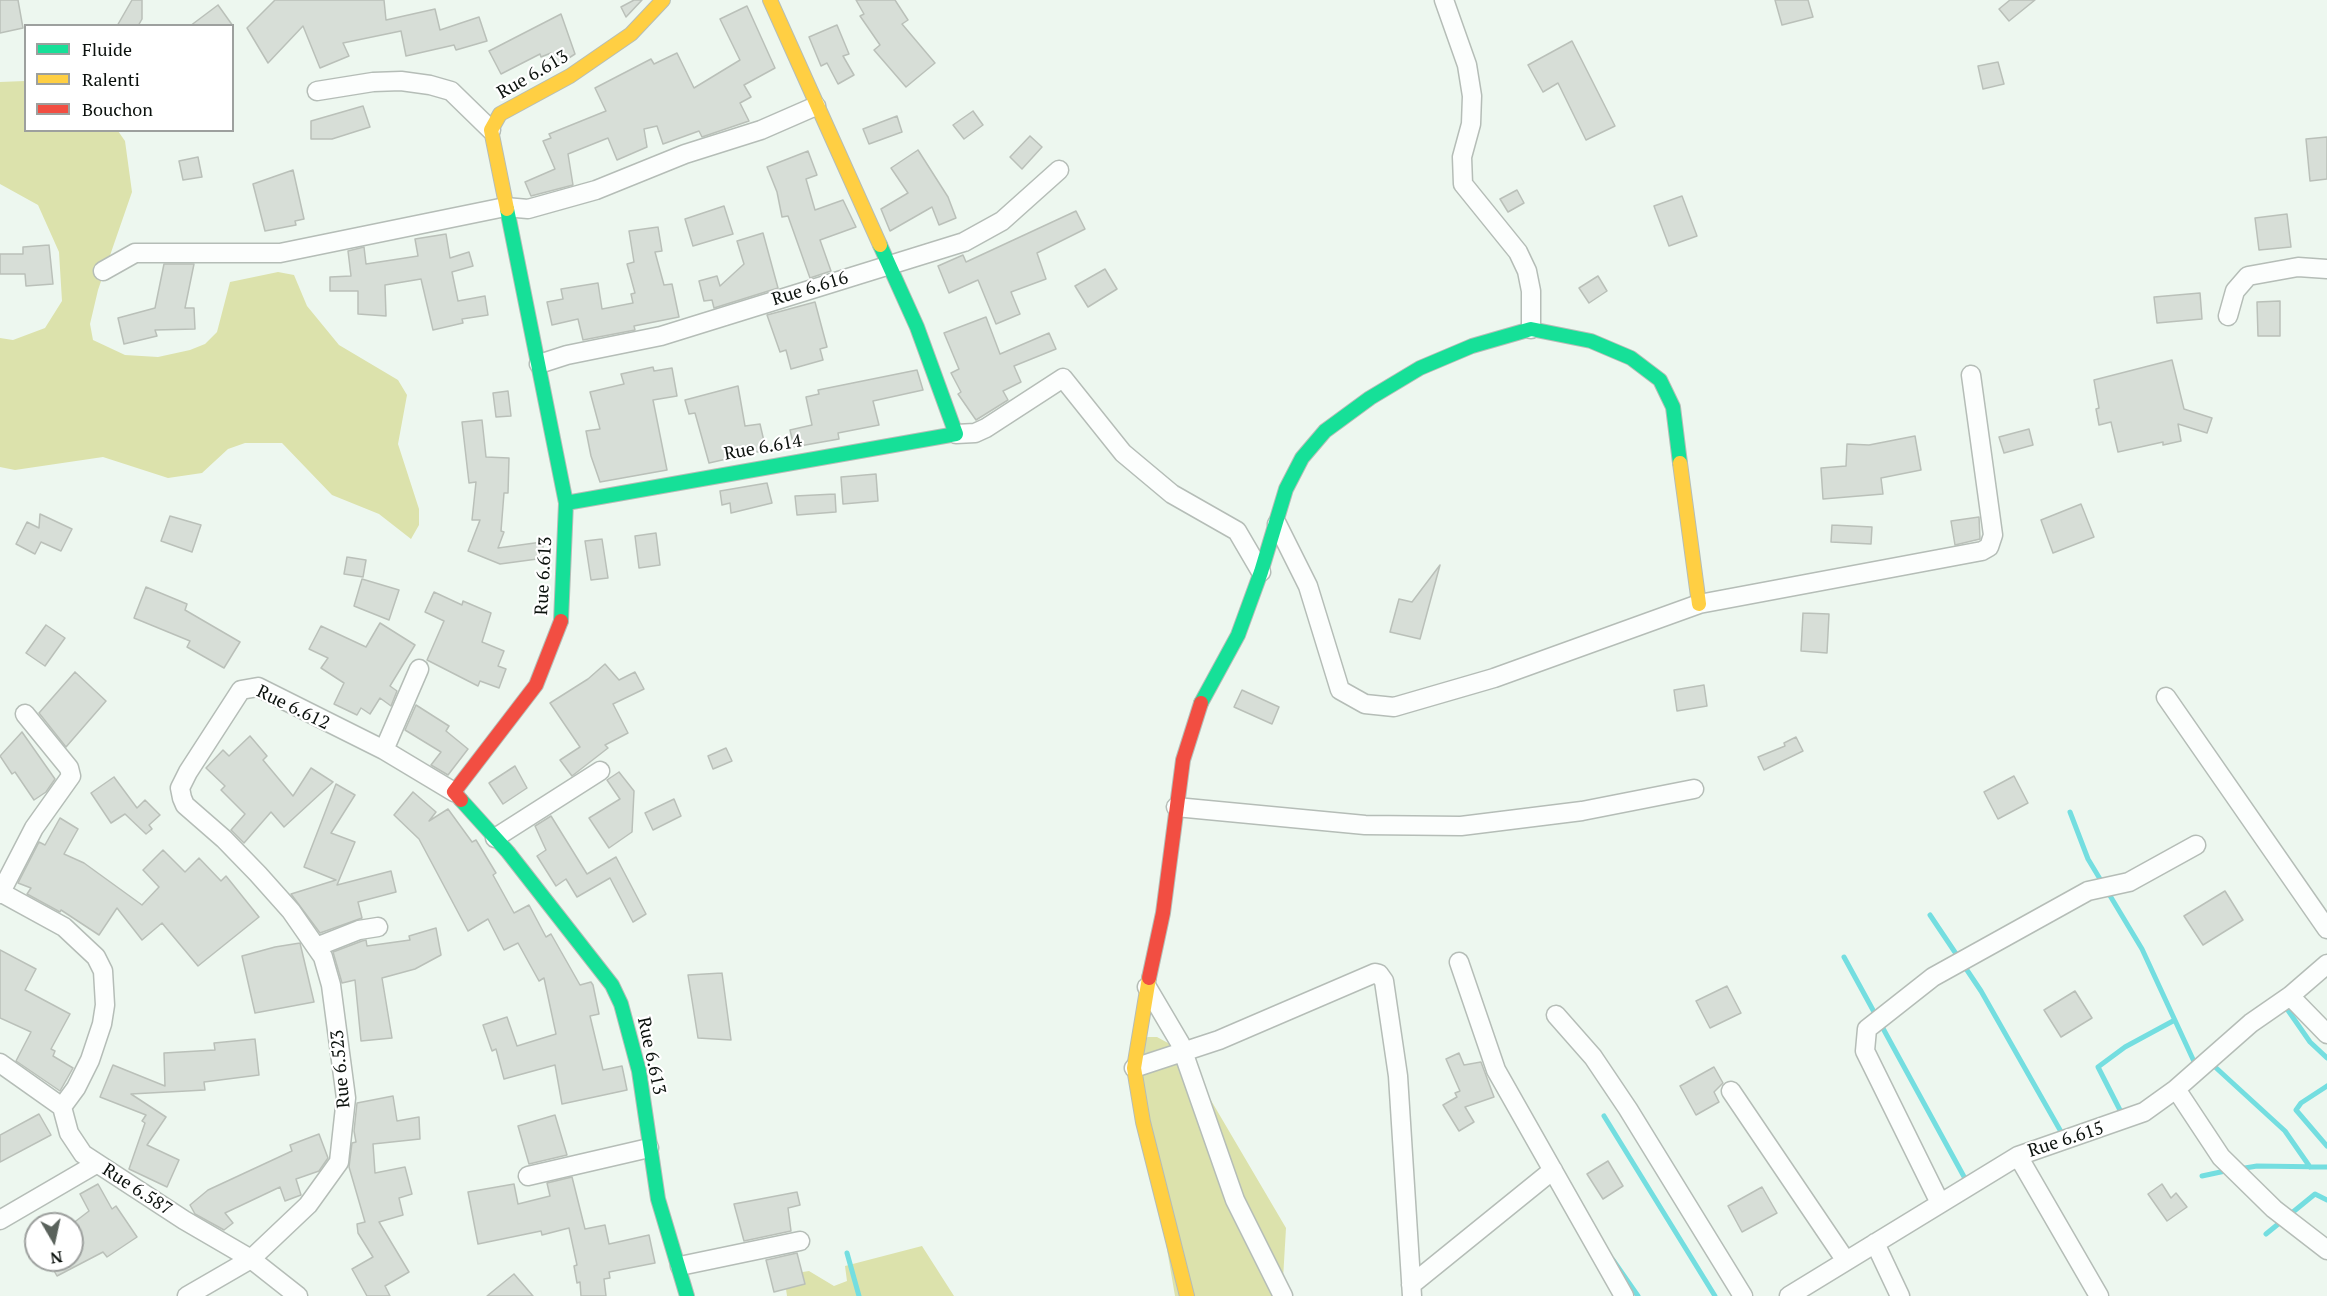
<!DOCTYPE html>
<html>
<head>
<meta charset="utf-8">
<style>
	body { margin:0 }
	#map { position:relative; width:2327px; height:1296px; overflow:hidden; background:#edf7ef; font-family:"PT Serif",serif }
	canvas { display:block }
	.legend { position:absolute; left:24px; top:24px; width:210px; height:108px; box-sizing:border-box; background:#fff; border:2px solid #9da09e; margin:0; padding:8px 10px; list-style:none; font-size:18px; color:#0b110d }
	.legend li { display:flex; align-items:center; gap:12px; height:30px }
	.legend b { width:30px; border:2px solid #9da09e }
	.north { position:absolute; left:24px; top:1212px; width:60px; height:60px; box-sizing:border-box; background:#fff; border:2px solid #9da09e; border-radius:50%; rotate:171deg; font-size:16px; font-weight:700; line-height:24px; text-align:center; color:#0b110d }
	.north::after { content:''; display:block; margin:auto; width:21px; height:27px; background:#5a625c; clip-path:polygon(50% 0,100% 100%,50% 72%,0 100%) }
</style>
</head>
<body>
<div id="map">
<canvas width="2327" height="1296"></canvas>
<ul class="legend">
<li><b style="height:8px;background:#16e098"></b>Fluide</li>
<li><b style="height:8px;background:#ffcf43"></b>Ralenti</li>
<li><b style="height:8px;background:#f24e42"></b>Bouchon</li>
</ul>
<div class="north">N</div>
</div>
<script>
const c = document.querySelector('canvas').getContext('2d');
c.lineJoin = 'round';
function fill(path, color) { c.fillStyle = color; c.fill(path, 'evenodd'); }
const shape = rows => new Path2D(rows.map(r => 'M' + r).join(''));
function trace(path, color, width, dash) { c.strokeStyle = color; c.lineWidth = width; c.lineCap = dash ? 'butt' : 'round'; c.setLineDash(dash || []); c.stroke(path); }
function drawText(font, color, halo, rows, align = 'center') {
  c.font = font + ' "PT Serif",serif'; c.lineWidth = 4.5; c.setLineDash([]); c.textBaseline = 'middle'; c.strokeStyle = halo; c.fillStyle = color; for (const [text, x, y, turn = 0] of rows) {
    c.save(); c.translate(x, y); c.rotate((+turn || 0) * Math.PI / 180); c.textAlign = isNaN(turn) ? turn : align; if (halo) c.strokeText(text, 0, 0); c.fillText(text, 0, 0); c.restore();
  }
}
const green = shape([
	[25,81,26,130,118,131,125,141,132,192,98,290,90,324,93,340,125,355,158,357,190,350,205,344,217,332,230,282,278,272,294,275,307,306,339,345,398,380,407,395,398,444,419,509,419,525,411,539,379,514,332,495,282,443,245,443,228,449,202,473,168,478,103,457,15,470,0,467,0,338,13,340,45,328,62,301,59,252,38,205,0,184,0,82],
	[1148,1037,1157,1037,1168,1043,1209,1097,1286,1228,1282,1296,1175,1296,1132,1044],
	[922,1246,954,1296,787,1296,784,1275,809,1271,834,1286,847,1281,845,1266]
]);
const stream = shape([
	[2070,812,2088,859,2142,949,2197,1068],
	[1930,915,1981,991,2064,1137],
	[1844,957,1968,1184],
	[2285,1006,2310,1042,2327,1058],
	[2214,1066,2285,1131,2310,1167],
	[2327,1086,2301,1103,2296,1110,2327,1146],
	[1604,1116,1715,1296],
	[2123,1116,2098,1067,2125,1047,2173,1021],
	[2239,1169,2257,1166,2327,1167],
	[2202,1176,2230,1170],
	[2266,1234,2315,1194,2327,1200],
	[847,1253,859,1296],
	[1613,1260,1638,1296]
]);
const building = shape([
	[0,0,18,0,23,28,0,33,0,0],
	[132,0,142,0,142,19,138,26,117,26,132,0],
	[275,0,384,0,386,20,435,9,440,30,479,17,487,41,456,50,454,45,406,56,401,31,343,43,349,56,320,68,303,26,268,63,247,28,275,0],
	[634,0,642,0,626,17,621,7,634,0],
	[856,0,895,0,908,20,902,24,935,63,906,87,874,50,880,45,860,16,864,14,856,0],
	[1775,0,1808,0,1813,17,1782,25,1775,0],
	[2010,0,2035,0,2009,21,1999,9,2010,0],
	[218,5,233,26,190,26,218,5],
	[747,6,775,68,744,85,751,97,740,103,749,121,702,137,699,131,663,144,657,126,644,129,647,147,617,160,608,138,568,154,573,185,531,196,525,182,555,169,543,141,551,138,549,134,606,111,595,88,651,59,654,64,677,53,694,88,740,60,720,19,747,6],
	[561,14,575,54,558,65,551,53,541,57,540,54,501,74,489,51,561,14],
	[837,25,849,54,843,56,854,75,838,84,827,63,821,66,809,37,837,25],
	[1572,41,1615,126,1586,140,1558,83,1543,92,1528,65,1572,41],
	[1998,62,2004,84,1983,89,1978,66,1998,62],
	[363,106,370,127,332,139,311,139,311,121,363,106],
	[973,111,983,125,964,139,953,125,973,111],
	[897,116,902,132,869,144,863,129,897,116],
	[1030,136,1042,147,1022,169,1010,157,1030,136],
	[2327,137,2327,179,2310,181,2306,139,2327,137],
	[918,150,948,197,956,218,939,225,932,207,890,231,881,209,908,193,891,168,918,150],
	[808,151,817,175,806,179,815,210,843,200,856,227,820,240,831,271,810,278,788,216,782,217,777,192,767,167,808,151],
	[198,157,202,177,183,180,179,161,198,157],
	[293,170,304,219,295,221,296,225,265,231,253,184,293,170],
	[1517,190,1524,203,1508,212,1500,199,1517,190],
	[1682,196,1697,236,1669,246,1654,206,1682,196],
	[724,206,733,234,693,246,685,219,724,206],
	[1076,211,1085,229,1037,253,1046,279,1011,292,1020,314,996,324,978,280,949,293,938,266,963,255,966,262,1076,211],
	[2287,214,2291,247,2259,250,2255,218,2287,214],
	[658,227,662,251,655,252,664,285,672,284,679,317,634,326,635,330,583,340,578,319,552,325,547,302,563,299,561,289,598,283,602,309,633,303,631,294,635,293,627,264,634,262,629,231,658,227],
	[763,233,778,288,714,308,712,300,704,301,699,281,717,276,720,286,744,264,737,241,763,233],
	[446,234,450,258,469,252,473,266,452,272,458,301,485,296,488,315,462,319,463,323,433,330,421,279,385,285,386,316,358,314,358,291,330,291,330,277,351,276,348,251,364,247,366,264,418,256,415,239,446,234],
	[49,245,53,284,26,286,25,274,0,274,0,254,23,254,23,247,49,245],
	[164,264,194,264,185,308,194,308,195,329,155,330,157,336,124,344,118,318,155,308,164,264],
	[1105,269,1117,289,1088,307,1075,286,1105,269],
	[1598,276,1607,291,1589,303,1579,288,1598,276],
	[2200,293,2202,319,2157,323,2154,297,2200,293],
	[2280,301,2280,336,2258,336,2257,302,2280,301],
	[815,302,827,347,820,349,823,360,791,369,786,350,780,352,767,315,815,302],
	[986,317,1000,354,1049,333,1056,349,1014,366,1021,382,1003,391,1008,400,976,420,958,394,961,392,951,373,959,369,944,333,986,317],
	[2172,360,2184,409,2212,418,2207,433,2178,424,2181,441,2163,445,2163,442,2118,452,2111,422,2099,425,2096,409,2099,408,2094,380,2172,360],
	[653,367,654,371,672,368,677,396,653,400,667,470,600,482,591,456,586,431,600,429,590,392,624,384,621,374,653,367],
	[917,370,923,390,873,401,879,425,838,433,839,439,794,447,790,430,812,425,806,397,819,394,818,390,917,370],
	[738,386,745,426,760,424,766,450,709,463,695,413,689,414,685,400,738,386],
	[508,391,511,416,496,417,493,393,508,391],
	[482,420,486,457,509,458,508,493,504,493,501,531,504,532,498,548,542,542,545,558,500,564,468,551,480,520,472,520,476,482,469,483,462,422,482,420],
	[2029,429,2033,445,2004,453,1999,437,2029,429],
	[1915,436,1921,470,1881,478,1883,494,1823,499,1821,468,1846,466,1847,444,1869,445,1915,436],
	[876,474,878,501,843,504,841,477,876,474],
	[767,483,772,503,731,513,730,503,722,505,720,491,767,483],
	[835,494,836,512,797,515,795,496,835,494],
	[2081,504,2094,537,2053,553,2041,520,2081,504],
	[40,514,72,529,61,551,41,542,35,554,16,544,27,522,39,528,40,514],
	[170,516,201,525,192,552,161,541,170,516],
	[1979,517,1980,539,1955,545,1951,521,1979,517],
	[1832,525,1872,527,1871,544,1831,542,1832,525],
	[656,533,660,565,639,568,635,536,656,533],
	[602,539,608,578,591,580,585,541,602,539],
	[347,557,366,560,363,577,344,574,347,557],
	[1440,565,1420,639,1390,632,1399,599,1412,602,1440,565],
	[362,579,399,590,389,620,354,606,362,579],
	[146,587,187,604,185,610,240,642,224,668,187,647,190,641,134,618,146,587],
	[434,592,462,605,463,601,491,613,482,642,504,651,498,666,506,669,499,688,480,681,478,686,427,660,444,621,425,612,434,592],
	[1803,613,1829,614,1827,653,1801,651,1803,613],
	[380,623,415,645,390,686,397,691,391,706,380,698,370,714,361,708,357,715,334,704,344,683,321,668,328,658,309,649,321,626,366,647,380,623],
	[46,625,65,638,45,666,26,653,46,625],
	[605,664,619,680,635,672,644,689,613,704,628,733,605,745,608,748,572,776,560,760,580,747,550,703,588,679,605,664],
	[75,672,106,701,66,747,39,713,75,672],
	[1704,685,1707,706,1677,711,1674,690,1704,685],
	[1242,690,1279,707,1272,724,1234,707,1242,690],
	[416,705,449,726,446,731,468,749,448,775,431,765,441,752,405,730,416,705],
	[22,732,55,779,46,792,34,800,15,772,12,774,0,756,22,732],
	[250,736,267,756,263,760,293,796,311,768,333,782,284,827,271,812,244,843,231,830,245,814,221,790,225,786,206,768,223,750,229,756,250,736],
	[1796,737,1803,751,1764,770,1758,757,1785,746,1784,743,1796,737],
	[726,748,732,761,713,769,708,756,726,748],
	[515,766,527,788,503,804,489,783,515,766],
	[619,772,634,791,632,832,609,848,589,818,620,799,607,780,619,772],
	[2014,776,2028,803,1998,819,1984,792,2014,776],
	[114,777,137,808,145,800,160,815,149,825,152,829,146,834,125,814,111,823,91,793,114,777],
	[336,784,355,795,331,833,355,842,337,885,391,871,396,892,358,902,362,918,320,933,291,894,336,880,304,867,336,784],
	[413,792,436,812,429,821,448,809,472,842,476,840,496,873,493,875,514,913,529,905,546,937,551,934,580,985,591,982,593,985,599,1014,590,1016,603,1070,622,1066,627,1090,562,1104,555,1065,504,1079,496,1049,492,1051,483,1025,507,1017,517,1046,556,1034,544,978,539,981,518,943,504,950,488,919,468,931,419,839,394,815,413,792],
	[674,799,681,816,653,830,645,813,674,799],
	[551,816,587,874,616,857,646,914,633,922,610,878,577,897,566,879,556,886,537,856,546,850,535,826,551,816],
	[60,818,78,829,64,854,84,863,142,905,159,887,143,870,163,850,185,872,199,858,221,881,226,876,259,917,198,966,162,923,142,940,117,908,99,935,61,910,60,912,27,894,31,888,18,883,39,842,45,845,60,818],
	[2225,891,2243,920,2203,945,2184,916,2225,891],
	[436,928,441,955,415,969,382,978,392,1038,361,1041,355,980,342,983,333,952,362,941,366,940,367,946,410,940,409,936,436,928],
	[300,943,314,1002,255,1013,242,956,275,947,300,943],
	[0,950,36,969,25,990,70,1014,51,1049,55,1051,53,1056,73,1068,60,1091,16,1061,31,1032,0,1018,0,950],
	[722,973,731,1040,698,1038,688,975,722,973],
	[1727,986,1741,1013,1710,1028,1696,1001,1727,986],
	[2075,991,2092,1018,2061,1037,2044,1010,2075,991],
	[255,1039,259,1075,204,1082,205,1090,131,1094,166,1117,147,1145,179,1160,167,1187,129,1169,145,1123,142,1121,146,1115,100,1097,113,1065,165,1086,164,1053,215,1050,214,1043,255,1039],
	[1459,1053,1464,1065,1481,1062,1494,1097,1465,1107,1474,1122,1459,1131,1443,1105,1457,1097,1455,1093,1460,1091,1446,1059,1459,1053],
	[1714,1067,1723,1083,1714,1092,1719,1102,1696,1115,1680,1086,1714,1067],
	[393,1096,397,1121,419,1117,420,1139,373,1144,375,1173,405,1167,412,1194,399,1198,403,1215,379,1222,409,1272,385,1286,390,1296,367,1296,352,1269,373,1257,358,1233,357,1224,365,1222,349,1167,352,1143,356,1142,354,1131,357,1103,393,1096],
	[39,1114,51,1135,0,1162,0,1135,39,1114],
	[555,1115,567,1155,529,1164,518,1126,555,1115],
	[319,1134,328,1158,319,1171,296,1179,301,1195,285,1201,280,1187,225,1213,233,1223,224,1230,195,1214,190,1205,208,1190,292,1151,290,1145,319,1134],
	[1608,1161,1623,1186,1603,1199,1587,1174,1608,1161],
	[572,1177,585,1229,605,1225,609,1244,649,1235,655,1263,609,1272,610,1278,604,1279,606,1296,581,1296,580,1282,577,1283,574,1266,577,1265,569,1228,542,1235,541,1231,478,1244,468,1192,514,1184,518,1204,550,1196,547,1183,572,1177],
	[98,1184,112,1209,116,1206,137,1237,107,1257,103,1252,57,1276,48,1260,72,1260,72,1224,89,1211,80,1194,98,1184],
	[2162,1184,2171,1198,2176,1193,2187,1207,2167,1221,2148,1194,2162,1184],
	[1762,1187,1777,1213,1742,1232,1728,1206,1762,1187],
	[797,1192,800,1205,788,1208,791,1231,744,1241,734,1204,797,1192],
	[797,1253,805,1284,774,1292,766,1260,797,1253],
	[514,1274,533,1296,487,1296,514,1274]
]);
const street = shape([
	[1444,0,1467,65,1472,96,1471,124,1462,157,1463,184,1518,252,1527,271,1531,291,1531,329],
	[317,91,373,82,401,81,430,85,451,91,491,130],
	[103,271,135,253,280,253,505,207,528,209,596,190,685,154,761,130,816,106],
	[2228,316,2235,291,2248,276,2298,267,2327,269],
	[539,364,567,355,661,336,964,242,1002,221,1059,170],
	[956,434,975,433,986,428,1063,378,1123,453,1172,494,1237,531,1261,572],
	[1277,524,1308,586,1340,690,1365,704,1394,707,1494,678,1699,604,1982,551,1989,547,1993,535,1971,375],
	[2166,697,2327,929],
	[384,750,419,669],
	[1176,807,1365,825,1461,826,1582,811,1694,789],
	[495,838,600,771],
	[0,892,64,927,96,957,103,971,105,1005,102,1024,90,1060,76,1088,62,1107],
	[0,894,34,828,71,776,69,768,25,714],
	[316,947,291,911,258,874,224,839,185,805,182,798,180,788,188,772,241,690,258,687,384,750,454,792],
	[1459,962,1496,1070,1624,1296],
	[1147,987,1180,1043,1235,1200,1283,1296],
	[2290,996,2327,1034],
	[1556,1015,1593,1057,1628,1109,1743,1296],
	[0,1063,62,1107,69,1133,83,1154,184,1220,251,1259,298,1296],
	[1134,1068,1219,1040,1375,973,1379,974,1384,981,1398,1076,1412,1296],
	[2176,1089,2221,1157,2274,1209,2327,1250],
	[1731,1091,1846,1261],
	[2018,1156,2099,1296],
	[528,1176,649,1148],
	[1940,1203,1865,1051,1867,1029,1933,977,2088,891,2129,882,2196,845],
	[0,1220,96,1164],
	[1875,1243,1900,1296],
	[680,1266,800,1241],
	[1411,1285,1553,1170],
	[187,1296,251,1259,308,1205,339,1162,346,1098,331,985,323,957,316,947,359,930,378,927],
	[1789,1296,2018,1156,2144,1112,2176,1089,2251,1023,2290,996,2327,964]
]);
const fast = shape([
	[507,209,566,503,561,621],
	[566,503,956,434,917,327,880,245],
	[1201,703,1238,635,1261,572,1286,489,1302,458,1325,431,1370,398,1420,368,1472,346,1531,329,1591,341,1631,358,1660,380,1673,407,1680,463],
	[461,800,508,852,612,985,621,1004,639,1071,658,1199,687,1296]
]);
const slow = shape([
	[770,0,880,245],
	[507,209,491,130,500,114,570,76,631,34,663,0],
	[1680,463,1699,604],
	[1149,978,1134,1068,1143,1122,1187,1296]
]);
const jam = shape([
	[461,800,454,792,536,685,561,621],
	[1149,978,1163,913,1183,760,1201,703]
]);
const streetNames = [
	["Rue 6.613",533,75,-30],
	["Rue 6.616",810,289,-17],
	["Rue 6.614",763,448,-10],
	["Rue 6.613",544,576,-87],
	["Rue 6.612",293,708,26],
	["Rue 6.613",651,1056,78],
	["Rue 6.523",341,1069,-95],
	["Rue 6.615",2066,1140,-18],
	["Rue 6.587",137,1190,33]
];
fill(green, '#dce2ac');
trace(stream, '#74dee0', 5);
fill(building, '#d7ded7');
trace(building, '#bac0b9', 1.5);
trace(street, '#b5bdb7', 21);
trace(fast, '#b5bdb7', 16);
trace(slow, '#b5bdb7', 16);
trace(jam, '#b5bdb7', 16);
trace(street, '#fcfefd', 18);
trace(fast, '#16e098', 14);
trace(slow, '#ffcf43', 14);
trace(jam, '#f24e42', 14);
drawText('18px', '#0b110d', '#fff', streetNames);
</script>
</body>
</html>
